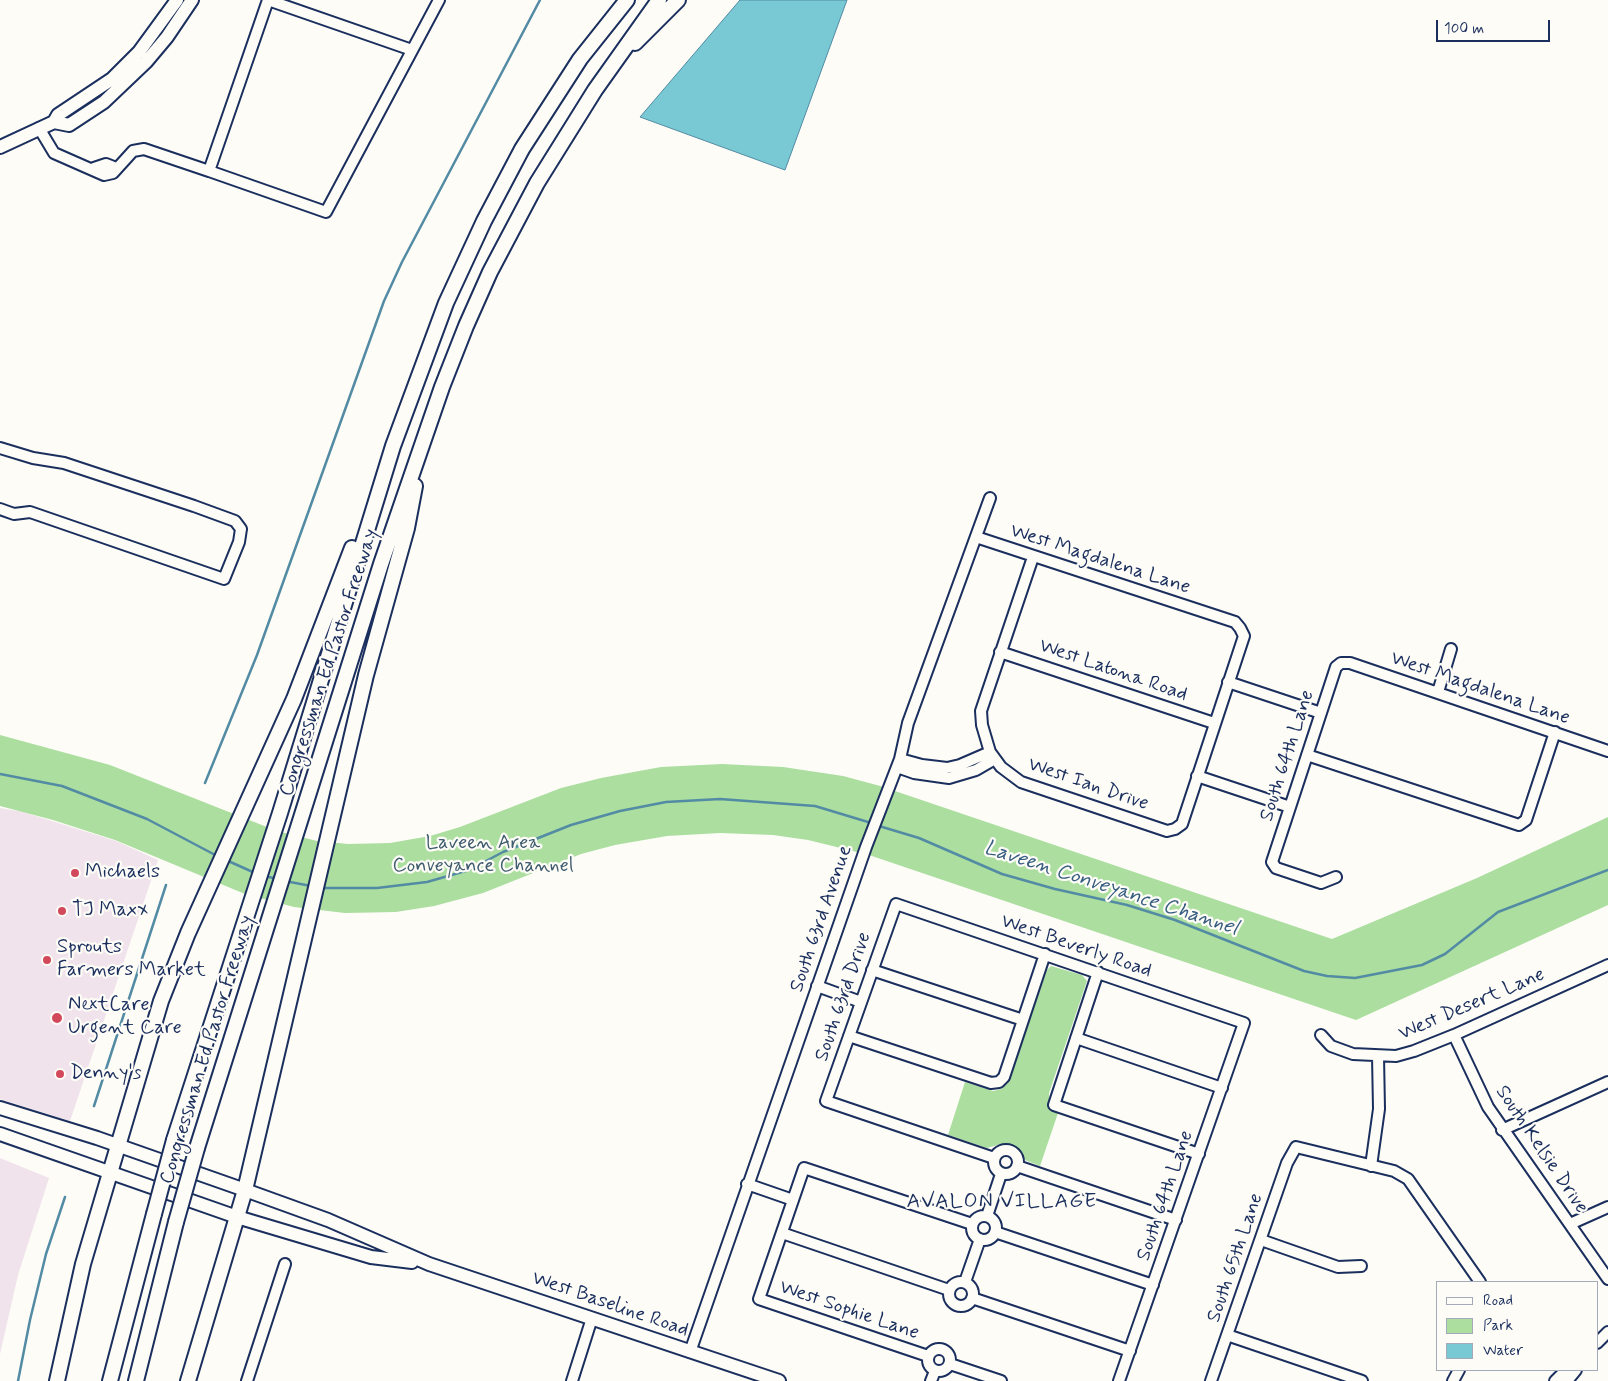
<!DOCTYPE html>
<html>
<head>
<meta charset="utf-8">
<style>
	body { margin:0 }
	#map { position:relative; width:1608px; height:1381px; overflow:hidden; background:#fdfcf7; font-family:Mynerve,sans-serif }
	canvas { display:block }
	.legend { position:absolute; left:1436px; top:1281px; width:162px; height:90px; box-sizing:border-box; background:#fdfcf7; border:1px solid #a3aaba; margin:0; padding:6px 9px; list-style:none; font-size:15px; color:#1b2f5e }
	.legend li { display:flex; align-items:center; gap:10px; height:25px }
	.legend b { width:25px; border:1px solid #a3aaba }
	.scale { position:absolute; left:1436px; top:20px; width:114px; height:22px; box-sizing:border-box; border:2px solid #1b2f5e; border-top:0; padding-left:6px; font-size:15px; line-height:18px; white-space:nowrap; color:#1b2f5e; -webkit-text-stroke:4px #fdfcf7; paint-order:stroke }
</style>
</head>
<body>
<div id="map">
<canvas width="1608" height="1381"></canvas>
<ul class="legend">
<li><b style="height:6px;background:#fdfcf7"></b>Road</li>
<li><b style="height:14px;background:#abde9f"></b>Park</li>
<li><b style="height:14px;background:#78c9d3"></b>Water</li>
</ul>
<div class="scale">100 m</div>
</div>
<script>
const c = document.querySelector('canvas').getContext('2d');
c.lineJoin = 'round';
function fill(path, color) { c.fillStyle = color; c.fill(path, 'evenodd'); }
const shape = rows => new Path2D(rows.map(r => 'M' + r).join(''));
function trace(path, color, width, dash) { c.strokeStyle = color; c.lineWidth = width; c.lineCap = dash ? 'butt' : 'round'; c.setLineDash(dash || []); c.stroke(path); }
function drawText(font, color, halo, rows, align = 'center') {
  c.font = font + ' Mynerve,sans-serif'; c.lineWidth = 4.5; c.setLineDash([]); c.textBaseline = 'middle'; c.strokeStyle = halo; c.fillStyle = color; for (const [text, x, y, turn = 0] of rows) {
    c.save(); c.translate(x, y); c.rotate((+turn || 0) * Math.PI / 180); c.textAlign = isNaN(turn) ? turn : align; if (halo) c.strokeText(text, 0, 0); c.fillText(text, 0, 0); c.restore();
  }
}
const built = shape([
	[0,808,23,812,116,841,158,860,70,1121,0,1099],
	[0,1158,49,1178,18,1275,0,1354]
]);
const green = shape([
	[0,735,110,765,277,831,317,841,348,844,390,843,430,836,460,827,561,788,601,778,661,767,722,764,783,767,843,776,884,787,861,853,808,840,773,835,720,833,667,836,615,845,581,854,483,893,434,906,396,912,345,913,294,907,245,894,115,840,53,820,0,806],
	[892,790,1332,939,1477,878,1608,817,1608,905,1356,1020,869,855],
	[1051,966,1082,975,1087,981,1049,1093,1050,1105,1058,1113,1040,1166,1025,1160,1010,1145,1001,1144,987,1148,948,1135,965,1082,993,1091,1001,1089,1008,1083,1047,970]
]);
const water = shape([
	[740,0,847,0,785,170,640,117,740,0]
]);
const stream = shape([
	[0,774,62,786,147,819,219,857],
	[205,783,257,655,384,301,402,262,540,0],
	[879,826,919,838,1002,874,1055,889,1127,905,1175,920,1304,971,1327,976,1355,978,1422,965,1445,954,1498,912,1608,870],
	[226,860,255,873],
	[265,876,277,879],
	[285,881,311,886],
	[322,888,377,888,427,882,469,870,503,852,571,825,620,811,666,802,720,799,815,806,868,822],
	[94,1106,166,885],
	[18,1381,30,1320,46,1254,65,1197]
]);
const minor = shape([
	[268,0,412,50],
	[39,128,54,153,104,175,113,173,133,151,144,149,209,171,268,0],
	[94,168,106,164,116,168],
	[209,171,326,212,439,0],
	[0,448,33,458,64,463,194,506,235,521,241,529,239,542,224,579,30,512,14,514,0,509],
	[976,537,1235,622,1240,628,1244,636,1182,824,1175,829,1167,831,1021,782,1001,767,990,752,982,725,981,711,1033,557],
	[1000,652,1214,723],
	[1228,682,1321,713],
	[1438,692,1451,649],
	[1307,755,1519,825,1526,820,1555,732],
	[900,759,922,765,947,768,960,765,990,752],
	[897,767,914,773,949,778,976,770,995,759],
	[1197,776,1290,807],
	[1336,877,1321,883,1276,868,1272,862,1336,667,1341,663,1350,663,1608,751],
	[872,970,1023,1020],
	[1098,972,1054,1105,1199,1154],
	[817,986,861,1002],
	[1321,1035,1331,1046,1353,1054,1396,1056,1414,1051,1454,1035,1608,965],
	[1454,1035,1488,1107,1608,1279],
	[849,1036,991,1083,999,1082,1004,1077,1045,954],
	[1076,1038,1222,1088],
	[1502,1130,1608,1082],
	'994 1162a12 12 0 1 1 24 0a12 12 0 1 1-24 0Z',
	[994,1158,826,1101,896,904,1244,1023,1119,1381],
	[1017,1166,1176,1220],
	[1371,1166,1379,1109,1378,1056],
	[747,1184,793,1200],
	'972 1228a12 12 0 1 1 24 0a12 12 0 1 1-24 0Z',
	[987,1216,1001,1174],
	[1570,1224,1608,1207],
	[995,1232,1153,1285],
	[782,1233,949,1290],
	[1261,1240,1338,1267,1361,1266],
	'949 1294a12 12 0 1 1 24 0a12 12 0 1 1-24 0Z',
	[965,1282,980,1239],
	[972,1298,1130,1351],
	[1227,1335,1362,1381],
	[1597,1343,1608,1332],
	'928 1360a11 11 0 1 1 22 0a11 11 0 1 1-22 0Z',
	[690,1352,866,847,900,759,908,723,990,498],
	[928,1356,759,1299,804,1168,972,1224],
	[950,1364,1001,1381],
	[247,1381,285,1264],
	[572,1381,592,1318],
	[931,1381,935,1371],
	[1211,1381,1287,1163,1296,1147,1394,1171,1408,1179,1480,1282],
	[1453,1381,1459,1370],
	[1555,1381,1566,1370],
	[1567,1381,1576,1370]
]);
const major = shape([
	[54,122,58,115,112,79,139,52,177,0],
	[0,147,54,122,69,125,104,102,146,62,167,37,192,0],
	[0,1108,97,1138,245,1190,328,1220,429,1264,779,1381],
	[0,1134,237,1217,371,1257,412,1262]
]);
const highway = shape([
	[635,43,678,0],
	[174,1140,280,813,393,446,446,303,484,221,522,149,580,59,627,0],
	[197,1148,381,564,442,387,466,326,490,272,537,183,595,90,659,0],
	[57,1381,83,1264,161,1001,188,933,294,699,352,548],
	[110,1381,154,1214],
	[136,1381,176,1222],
	[188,1381,245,1190,366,675,407,528,415,486]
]);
const highwayBridge = shape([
	[154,1214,174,1140],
	[176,1222,197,1148]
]);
const markers = [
	[75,873,5,"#d1495b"],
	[62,911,5,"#d1495b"],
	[47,960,5,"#d1495b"],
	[57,1018,6,"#d1495b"],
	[60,1074,5,"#d1495b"]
];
const streetNames = [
	["West Magdalena Lane",1100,560,18],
	["Congressman Ed Pastor Freeway",330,663,-72],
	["West Latona Road",1113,671,19],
	["West Magdalena Lane",1480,689,19],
	["South 64th Lane",1288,756,-72],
	["West Ian Drive",1088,785,19],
	["South 63rd Avenue",822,919,-71],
	["West Beverly Road",1076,947,19],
	["South 63rd Drive",844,997,-71],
	["West Desert Lane",1472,1005,-23],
	["Congressman Ed Pastor Freeway",208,1050,-73],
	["South Kelsie Drive",1541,1150,56],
	["South 64th Lane",1166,1196,-71],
	["South 65th Lane",1236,1258,-71],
	["West Baseline Road",610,1305,19],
	["West Sophie Lane",849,1311,19]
];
const parkNames = [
	["Laveen Area",483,844],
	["Conveyance Channel",483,867]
];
const poiNames = [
	["Michaels",85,873],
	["TJ Maxx",72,911],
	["Sprouts",57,948],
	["Farmers Market",57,971],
	["NextCare",68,1006],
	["Urgent Care",68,1029],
	["Denny's",70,1074]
];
const waterNames = [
	["Laveen Conveyance Channel",1111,889,18]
];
const neighbourhoodNames = [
	["AVALON VILLAGE",1002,1203]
];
fill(built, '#f0e3eb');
fill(green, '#abde9f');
fill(water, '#78c9d3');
trace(water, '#538ba4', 1);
trace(stream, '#538ba4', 2.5);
trace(minor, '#1b2f5e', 14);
trace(major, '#1b2f5e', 16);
trace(highway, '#1b2f5e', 18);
trace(minor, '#fdfcf7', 10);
trace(major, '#fdfcf7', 12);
trace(highway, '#fdfcf7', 14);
trace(highwayBridge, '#1b2f5e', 18, []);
trace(highwayBridge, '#fdfcf7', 14);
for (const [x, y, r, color] of markers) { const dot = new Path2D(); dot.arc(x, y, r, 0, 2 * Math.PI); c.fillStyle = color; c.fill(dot); trace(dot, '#fdfcf7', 2); }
drawText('20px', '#1b2f5e', '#fdfcf7', streetNames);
drawText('20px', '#3f5b6e', '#fdfcf7', parkNames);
drawText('20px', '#1b2f5e', '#fdfcf7', poiNames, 'left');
drawText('italic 21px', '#375d81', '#fdfcf7', waterNames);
c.letterSpacing = '1px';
drawText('21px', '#1b2f5e', '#fdfcf7', neighbourhoodNames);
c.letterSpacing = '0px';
</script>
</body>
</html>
